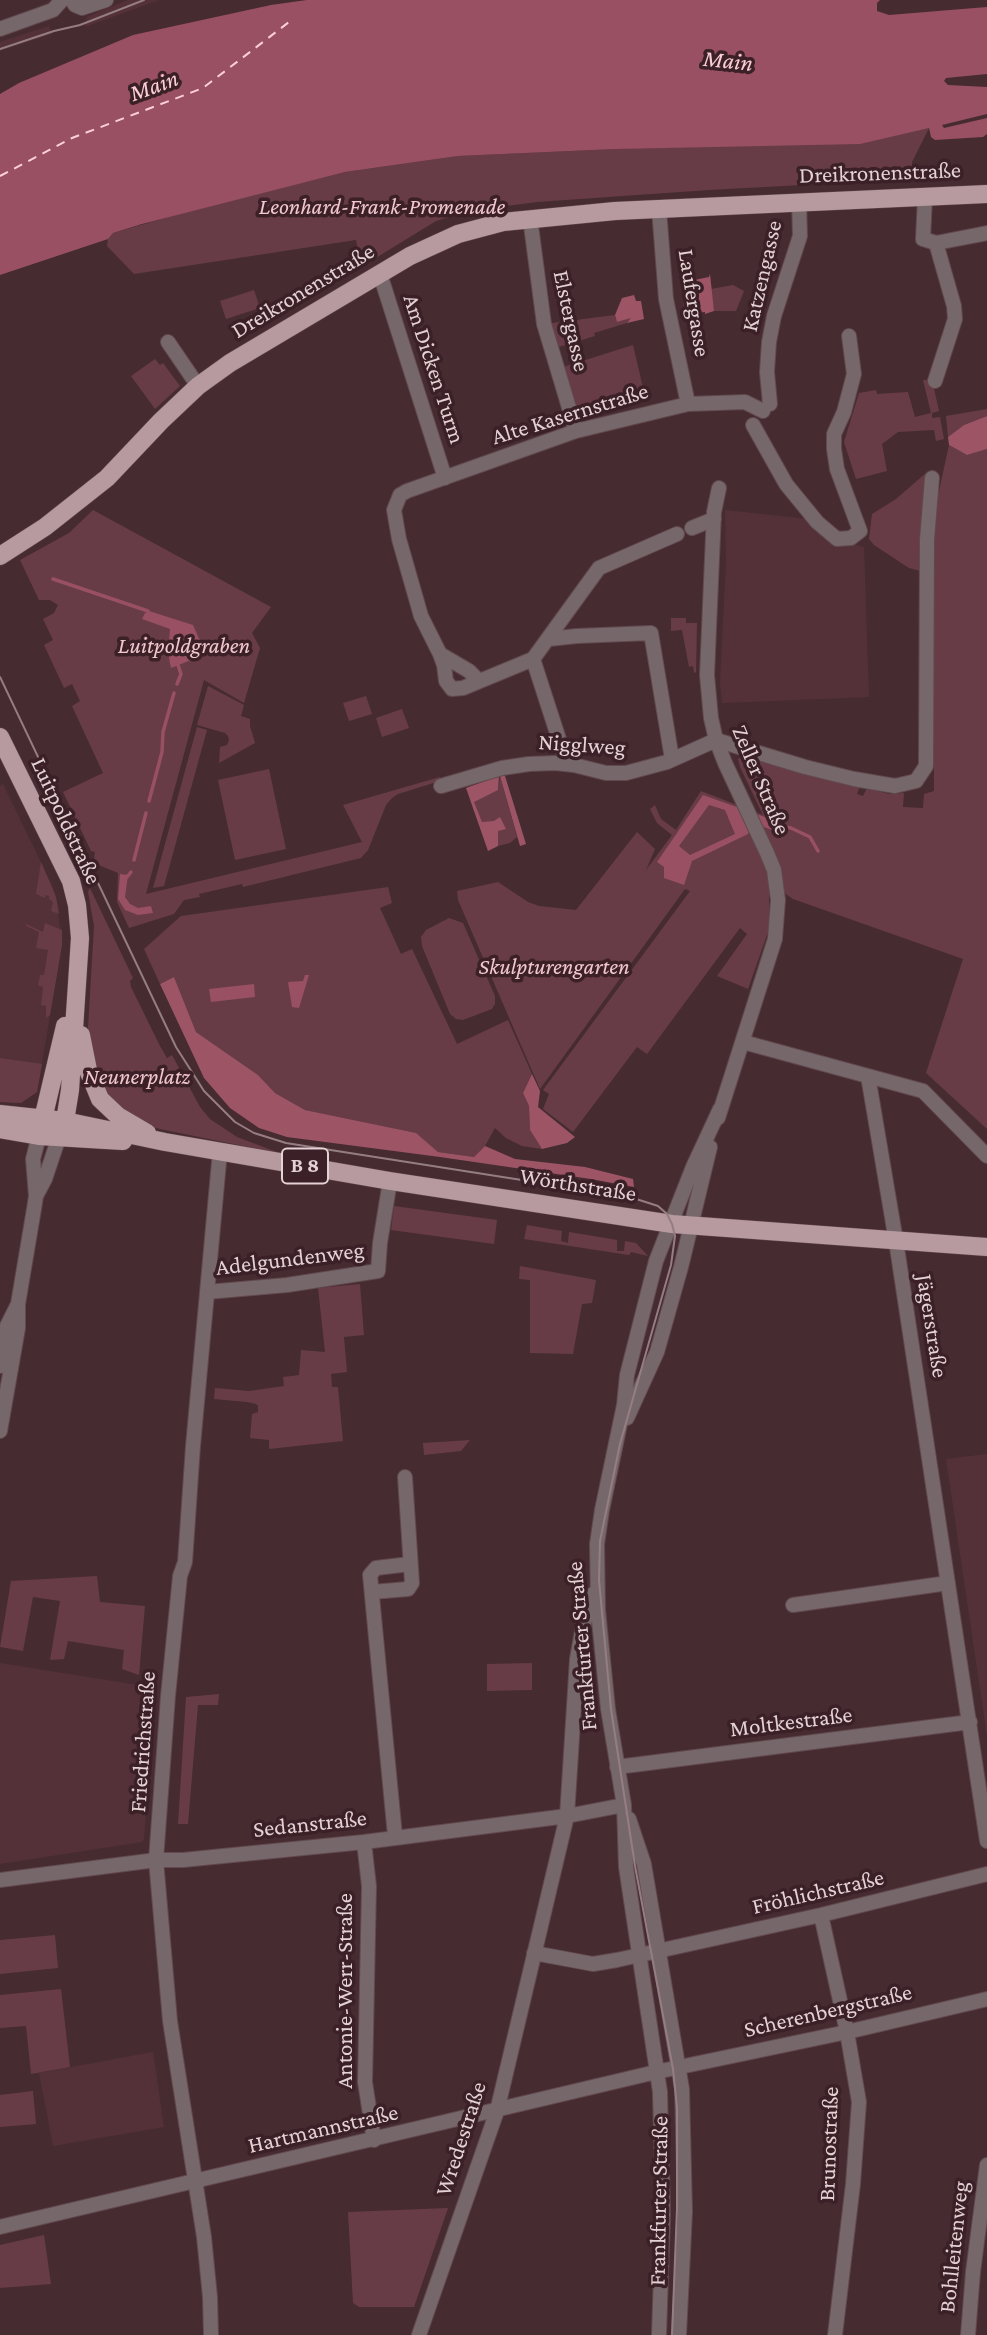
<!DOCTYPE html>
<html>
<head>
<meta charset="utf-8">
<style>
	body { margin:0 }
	canvas { display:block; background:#462b31 }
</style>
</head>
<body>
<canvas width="987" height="2335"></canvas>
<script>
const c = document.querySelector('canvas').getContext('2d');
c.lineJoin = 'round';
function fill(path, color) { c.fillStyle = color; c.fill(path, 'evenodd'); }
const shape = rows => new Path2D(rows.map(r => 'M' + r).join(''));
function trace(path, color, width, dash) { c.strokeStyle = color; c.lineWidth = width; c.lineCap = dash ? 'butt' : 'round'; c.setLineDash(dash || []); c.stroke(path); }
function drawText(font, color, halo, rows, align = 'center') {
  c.font = font + ' "Crimson Pro",serif'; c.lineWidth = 7; c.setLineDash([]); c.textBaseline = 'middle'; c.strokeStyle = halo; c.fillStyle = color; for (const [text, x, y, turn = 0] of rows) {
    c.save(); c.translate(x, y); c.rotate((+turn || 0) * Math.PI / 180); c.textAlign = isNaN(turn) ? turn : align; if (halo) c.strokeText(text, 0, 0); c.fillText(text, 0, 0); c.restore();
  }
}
const built = shape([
	[128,0,159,0,85,27,87,17],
	[49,26,52,34,0,51,0,42],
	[725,510,807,519,850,543,864,547,869,697,722,703,720,682,726,564],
	[3,784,52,885,56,897,60,929,62,930,62,945,37,1092,21,1103,0,1102,0,786],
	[987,1454,987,1736,946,1459],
	[0,1663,156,1688,144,1839,142,1842,0,1864],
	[153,2052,164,2127,53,2146,39,2073]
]);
const green = shape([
	[929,128,912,162,913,179,709,190,537,202,468,211,436,221,361,267,356,240,134,274,107,246,108,239,113,233,214,204,345,172,458,156,616,149],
	[733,285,744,291,736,311,714,311,711,289],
	[254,290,260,308,226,319,220,301],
	[615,315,617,322,633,317,627,323,594,333,595,336,552,349,544,324],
	[633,345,644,392,569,409,557,369],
	[155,359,160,365,163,363,180,386,155,409,131,376],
	[923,380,932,380,939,411,932,413,932,418,940,417,944,439,936,441,934,430,898,432,882,444,887,471,856,479,844,442,859,393,876,390,877,394,908,392,915,417,931,413],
	[987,409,987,416,964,425,948,437,946,416],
	[949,445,967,455,987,449,987,1129,926,1073,963,959,793,899,783,892,769,895,769,929,748,989,717,976,747,934,740,928,647,1054,637,1047,573,1132,543,1109,549,1094,543,1090,690,891,685,889,540,1089,458,900,457,891,498,882,528,902,539,906,576,910,637,832,655,849,646,870,672,835,657,823,650,809,655,805,661,819,676,830,701,791,763,815,740,767,738,759,742,756,860,786,857,794,863,796,867,788,889,794,904,793,903,807,923,808,924,794,934,791,934,534,938,496],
	[926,473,921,540,921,571,909,568,874,545,869,539,872,514,896,499],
	[93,510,271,607,252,633,260,648,244,703,204,680,146,894,362,842,343,805,440,777,440,781,398,794,392,798,386,805,368,850,361,858,243,887,242,884,199,894,200,897,184,900,174,914,129,928,117,902,118,873,96,864,94,859,95,852,91,851,63,792,103,773,72,706,80,701,72,684,64,688,44,645,53,640,43,619,54,613,58,605,50,600,39,600,20,560,69,533],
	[671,618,686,618,686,623,697,623,696,672,694,673,693,666,689,667,682,630,671,631],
	[208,686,244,705,241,716,250,719,250,726,255,743,219,763,220,747,227,745,229,740,228,736,225,733,197,725],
	[366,696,372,714,349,721,343,703],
	[402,709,409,728,382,737,376,718],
	[197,727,207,730,164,886,153,888],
	[269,769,286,849,235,860,218,780],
	[500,776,517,837,510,843,498,846,482,823,473,801,498,790],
	[41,862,56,897,59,914,51,911,53,902,49,899,49,896,45,895,45,898,36,894],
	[388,887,392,903,380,908,401,954,412,949,457,1044,508,1020,532,1074,523,1093,529,1106,530,1130,542,1149,522,1146,506,1138,495,1128,485,1146,474,1157,438,1152,415,1133,305,1110,275,1093,258,1075,196,1032,174,977,160,984,144,949,181,916],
	[90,888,133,978,130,981,131,987,160,1046,167,1058,172,1055,200,1107,210,1119,237,1137,282,1154,160,1129,149,1126,108,1100,87,1045,94,926,88,892],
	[449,918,463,923,495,996,495,1004,492,1009,463,1020,456,1019,450,1014,422,946,421,937,426,930],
	[45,923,62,930,62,945,50,1015,46,1018,46,1006,41,1005,43,987,38,985,40,975,44,975,48,950,36,948,39,932,26,926,26,924,43,932],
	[0,1058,42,1064,37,1092,21,1103,0,1102],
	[394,1206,497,1220,494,1244,391,1230],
	[527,1225,562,1231,561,1241,568,1243,569,1232,617,1240,617,1251,624,1251,625,1241,636,1243,648,1256,631,1252,629,1255,524,1239],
	[520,1266,596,1280,592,1303,582,1304,573,1354,530,1353,530,1280,519,1279],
	[360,1284,364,1335,344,1337,347,1372,331,1374,332,1387,338,1387,343,1441,269,1449,269,1440,250,1438,252,1414,258,1412,258,1406,256,1404,247,1402,214,1399,215,1388,249,1391,284,1386,283,1377,299,1375,301,1350,325,1352,318,1288],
	[470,1440,461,1451,424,1455,423,1443],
	[97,1576,100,1602,145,1606,139,1675,122,1669,124,1650,68,1641,64,1659,50,1660,60,1601,33,1597,23,1651,0,1647,11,1581],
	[532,1663,532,1690,487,1691,487,1664],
	[219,1694,218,1705,198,1705,188,1824,178,1824,186,1697],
	[55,1935,58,1968,0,1974,0,1940],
	[61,1989,70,2067,31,2074,26,2026,0,2028,0,1995],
	[33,2091,36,2124,0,2127,0,2095],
	[448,2208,414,2307,359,2307,353,2303,348,2212],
	[44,2235,51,2284,0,2288,0,2245]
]);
const forest = shape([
	[710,274,714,311,705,314,705,312,685,314,683,302,690,299,689,281,709,277],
	[634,295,636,301,641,301,644,319,627,323,631,318,617,322,615,315,622,298],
	[987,416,987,449,967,455,949,445,948,437,964,425],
	[499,776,498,790,474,802,482,822,494,821,500,817,506,829,498,831,498,846,488,851,466,788],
	[500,776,505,776,526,844,520,846],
	[174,977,196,1032,258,1075,275,1093,305,1110,416,1133,438,1152,474,1157,485,1146,515,1159,585,1167,633,1179,634,1187,591,1179,440,1157,287,1137,259,1128,230,1108,204,1078,160,984],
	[532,1074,540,1091,538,1107,575,1137,567,1143,542,1149,530,1130,529,1106,523,1093]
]);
const water = shape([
	[307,0,880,0,877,3,877,11,889,15,987,7,987,74,946,78,944,81,948,85,987,87,987,114,942,125,944,128,987,118,987,134,983,137,935,140,931,137,929,128,860,144,616,149,458,156,345,172,142,224,113,233,108,239,0,275,0,94,19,83,133,35,271,5],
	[149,611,193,625,206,654,171,668,168,653,170,629,142,619,145,613],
	[703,795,776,821,772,830,753,823,748,834,692,861,684,885,664,878,664,867,657,862],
	[709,805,725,810,735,834,690,855,679,846],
	[120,874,128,875,125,897,130,904,138,908,151,906,153,913,138,915,125,910,118,899],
	[305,975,309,975,299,1008,292,1007,288,982,303,981],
	[254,984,255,997,211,1002,209,989]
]);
const stream = shape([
	[53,579,148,611],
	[177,684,181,674,178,665],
	[149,801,162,752,163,732,174,693],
	[774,825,791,828,810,837,818,851],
	[134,860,146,813],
	[127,877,131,872]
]);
const ferry = shape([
	[0,176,72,138,203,88,289,22]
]);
const minor = shape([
	[72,0,75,5,82,8,106,0],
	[0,29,53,10,62,0],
	[925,197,923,239,936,243,987,233],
	[659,209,666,299,688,404],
	[530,218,544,324,576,431],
	[380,274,445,478],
	[168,342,198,386],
	[935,381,955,319,954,306,936,243],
	[770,404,767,372,769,342,774,316,800,236,799,201],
	[753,425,786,484,817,522,837,539,851,538,860,531,837,469,834,449,834,434,844,412,854,374,849,336],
	[692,528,714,519],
	[677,534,599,568,533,659,463,688,452,689,446,681,444,665,440,654,421,616,399,539,394,510,400,495,407,491,576,431,688,404,745,402,763,411],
	[549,639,577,636,651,633,672,759],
	[440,654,469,671,479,681],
	[533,659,567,764],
	[716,740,805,767,854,779,895,786,916,781,926,766,927,540,932,478],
	[441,786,502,768,529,764,555,763,574,765,606,773,626,773,667,762,716,740],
	[743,1042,923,1091,987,1156],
	[868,1076,896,1241,987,1841],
	[718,1118,775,939,778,900,774,870,767,853,725,763,716,740,711,718,707,675,714,512,719,488],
	[36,1196,45,1179,59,1137],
	[207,1292,287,1285,378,1271,380,1243,390,1181],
	[0,1366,7,1326,17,1306],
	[627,1418,657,1352,681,1267,710,1147],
	[0,1431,18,1328,18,1304,34,1209,36,1196,33,1159,39,1136],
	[372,1592,408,1589,412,1583,405,1477],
	[793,1605,948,1583],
	[617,1767,970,1722],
	[629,1819,644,1864,682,2089,685,2212,679,2335],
	[395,1836,370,1575,376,1568,410,1564],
	[364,1842,369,1886,365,2082,374,2140],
	[0,1880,156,1860,183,1860,364,1842,567,1816,624,1805],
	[821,1915,847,2032,859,2102,853,2184,835,2335],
	[534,1953,593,1964,617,1960,821,1915,987,1874],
	[0,2227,656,2072,847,2032,987,1999],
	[211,2335,210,2297,204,2237,170,2021,156,1860,168,1696,180,1576,185,1562,193,1446,220,1151],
	[419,2335,497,2111,567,1816,577,1659,583,1626,593,1594],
	[659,2335,663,2214,660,2092,626,1867,624,1805,608,1709,598,1610,597,1544,602,1510,624,1405,627,1375,656,1261,693,1167,720,1109],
	[968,2335,973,2272,987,2165]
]);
const major = shape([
	[0,556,45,527,107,478,161,421,198,386,230,363,410,256,458,234,503,222,615,211,987,194],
	[0,737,71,881,77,905,80,938,70,1090,65,1121,59,1137],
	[81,1035,88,1070,100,1099,118,1116,147,1133],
	[0,1114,65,1121,165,1142,390,1181,672,1224,987,1247],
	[0,1129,39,1136,123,1141],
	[39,1136,65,1026]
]);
const tram = shape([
	[0,49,54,31,80,25,144,0],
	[0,677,176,1047,204,1091,235,1122,254,1133,286,1143,630,1197,658,1206,667,1214,672,1224,675,1236,671,1265,620,1444,600,1541,599,1580,611,1709,635,1866,673,2069,677,2108,677,2209,672,2335]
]);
const shields = [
	[305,1166,46]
];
const shieldNames = [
	["B 8",305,1166]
];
const streetNames = [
	["Dreikronenstraße",880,173,-2],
	["Katzengasse",762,276,-77],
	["Dreikronenstraße",303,291,-31],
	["Laufergasse",694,303,81],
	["Elstergasse",571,321,78],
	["Am Dicken Turm",434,369,72],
	["Alte Kasernstraße",570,414,-17],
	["Nigglweg",582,745,4],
	["Zeller Straße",761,780,67],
	["Luitpoldstraße",66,821,65],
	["Wörthstraße",578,1185,9],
	["Adelgundenweg",290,1259,-7],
	["Jägerstraße",932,1326,81],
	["Frankfurter Straße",582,1646,-95],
	["Moltkestraße",791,1722,-7],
	["Friedrichstraße",143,1742,-86],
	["Sedanstraße",310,1824,-6],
	["Fröhlichstraße",818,1892,-13],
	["Antonie-Werr-Straße",345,1991,-90],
	["Scherenbergstraße",828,2011,-13],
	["Hartmannstraße",323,2129,-13],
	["Wredestraße",461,2139,-72],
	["Brunostraße",829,2144,-88],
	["Frankfurter Straße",659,2201,-89],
	["Bohlleitenweg",954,2247,-84]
];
const parkNames = [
	["Leonhard-Frank-Promenade",382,207],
	["Luitpoldgraben",184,646],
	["Skulpturengarten",554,967],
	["Neunerplatz",137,1077]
];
const waterNames = [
	["Main",728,61,6],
	["Main",154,86,-20]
];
fill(built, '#543139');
fill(green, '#673c46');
fill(forest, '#9d5566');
fill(water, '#985062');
trace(stream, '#985062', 3.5);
trace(ferry, '#fccfd7', 2, [9, 7]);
trace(minor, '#62494f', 16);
trace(major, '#62494f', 19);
trace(minor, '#76686a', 14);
trace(major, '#b79aa0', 18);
trace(tram, '#957e83', 2);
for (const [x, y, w] of shields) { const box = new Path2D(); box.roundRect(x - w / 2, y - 17.5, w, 35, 5); c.fillStyle = '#3b2127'; c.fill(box); trace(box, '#e4d2d5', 2); }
drawText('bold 21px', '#e4d2d5', null, shieldNames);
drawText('23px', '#e4d2d5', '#3b2127', streetNames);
drawText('italic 23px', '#f3c7cf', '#3b2127', parkNames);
drawText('italic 24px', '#fccfd7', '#3b2127', waterNames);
</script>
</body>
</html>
